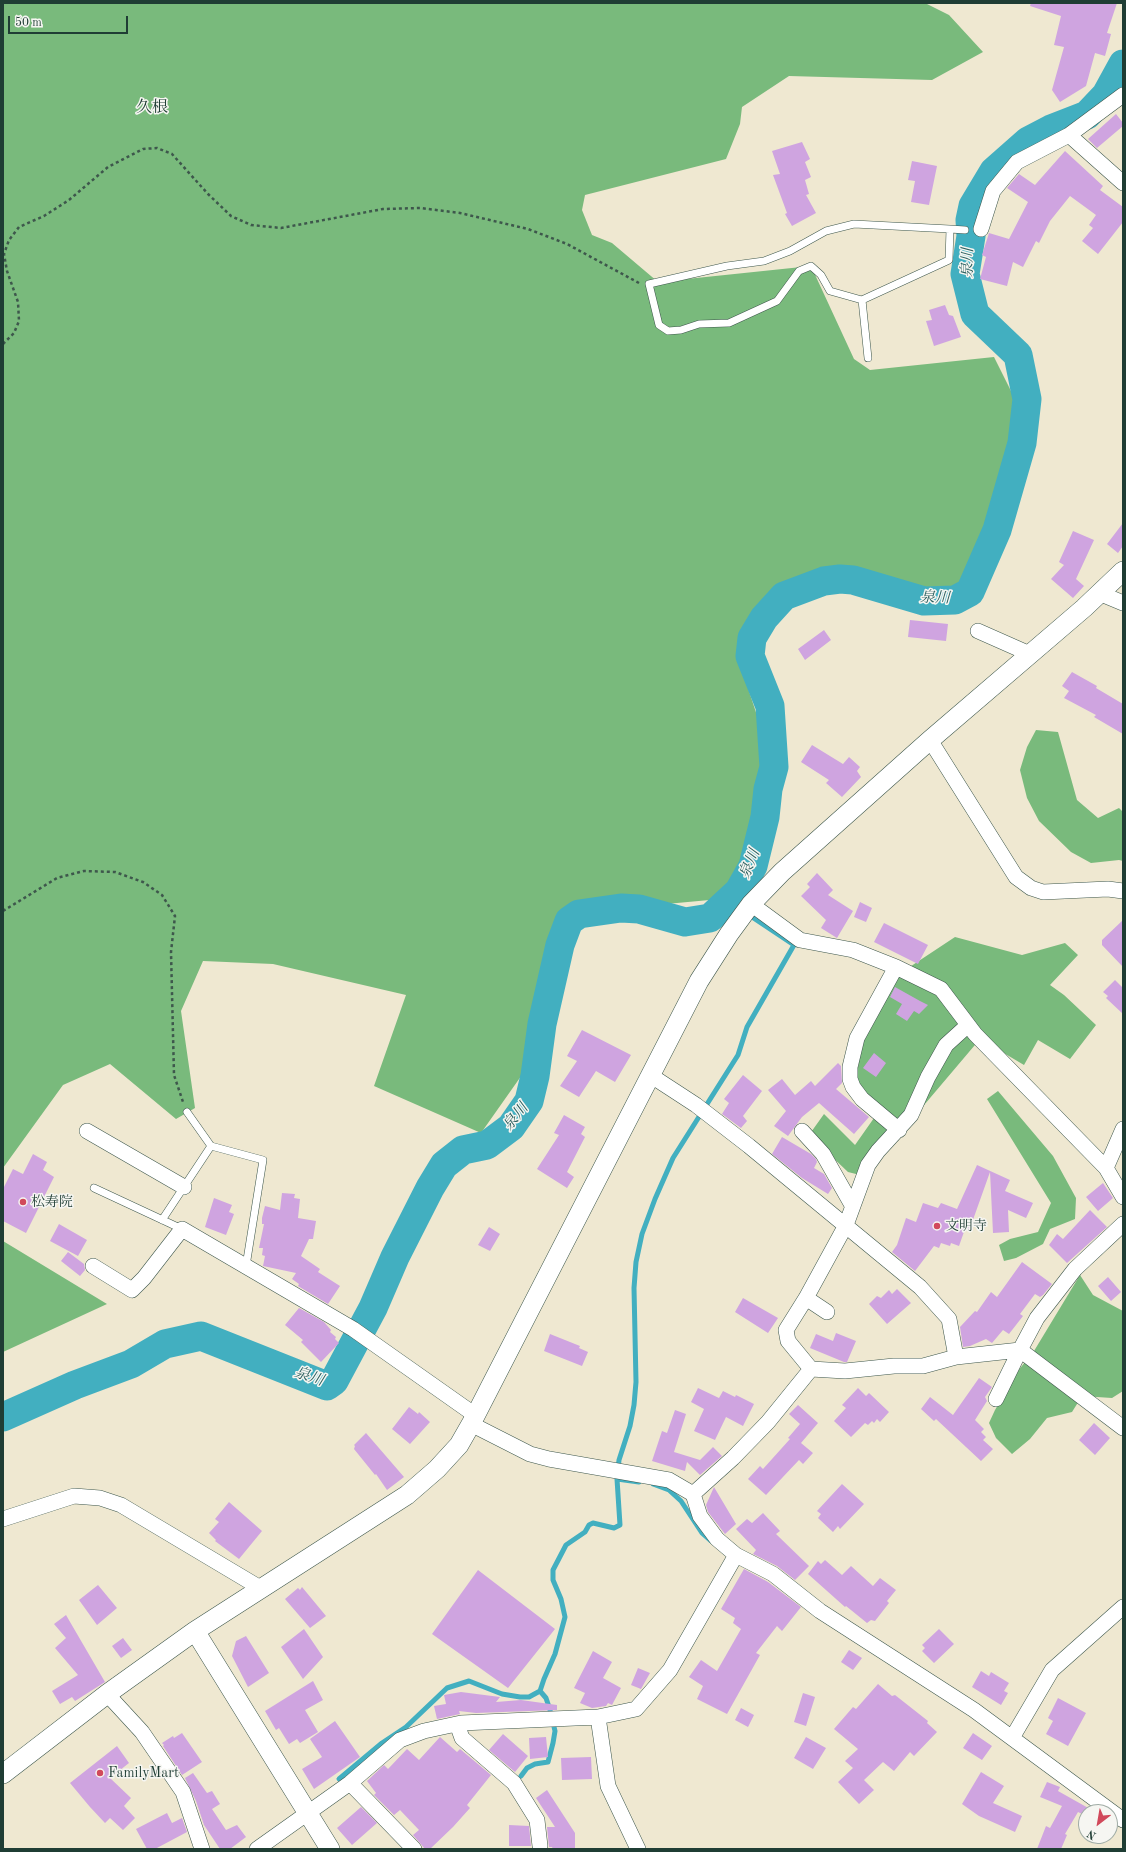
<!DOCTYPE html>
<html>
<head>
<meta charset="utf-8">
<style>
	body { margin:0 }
	#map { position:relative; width:1126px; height:1852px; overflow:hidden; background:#efe8d1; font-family:"Old Standard TT",serif }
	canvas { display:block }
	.frame { position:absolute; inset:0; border:4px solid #1f3d34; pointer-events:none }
	.north { position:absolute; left:1078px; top:1804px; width:40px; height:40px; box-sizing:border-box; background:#f6f6f2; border:1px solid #a0aca6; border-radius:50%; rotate:211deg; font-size:11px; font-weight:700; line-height:16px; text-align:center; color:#1f3d34 }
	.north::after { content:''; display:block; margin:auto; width:14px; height:18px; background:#d1495b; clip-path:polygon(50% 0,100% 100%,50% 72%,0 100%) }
	.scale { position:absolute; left:8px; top:16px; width:120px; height:18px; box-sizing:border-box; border:2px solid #1f3d34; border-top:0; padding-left:5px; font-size:12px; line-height:14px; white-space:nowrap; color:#1f3d34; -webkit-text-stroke:3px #f6f6f2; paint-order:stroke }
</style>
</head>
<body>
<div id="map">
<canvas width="1126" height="1852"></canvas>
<div class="frame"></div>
<div class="north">N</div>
<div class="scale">50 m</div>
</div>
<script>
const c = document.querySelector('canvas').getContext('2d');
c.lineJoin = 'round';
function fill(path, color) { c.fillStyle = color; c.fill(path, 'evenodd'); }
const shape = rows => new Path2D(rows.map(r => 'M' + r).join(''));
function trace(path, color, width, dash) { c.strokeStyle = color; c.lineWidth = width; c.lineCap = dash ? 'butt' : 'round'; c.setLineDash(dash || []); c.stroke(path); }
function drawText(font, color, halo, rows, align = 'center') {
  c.font = font + ' "Old Standard TT","Noto Serif JP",serif'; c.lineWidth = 3; c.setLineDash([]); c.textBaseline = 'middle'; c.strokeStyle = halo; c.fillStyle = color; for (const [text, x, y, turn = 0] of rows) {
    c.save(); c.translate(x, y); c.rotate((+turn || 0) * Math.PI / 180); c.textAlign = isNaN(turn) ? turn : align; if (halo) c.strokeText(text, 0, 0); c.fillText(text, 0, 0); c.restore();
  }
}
const forest = shape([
	[3,3,925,3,949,15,983,52,932,80,789,76,742,107,740,124,726,159,585,195,582,210,592,235,612,243,658,282,811,266,854,359,870,370,994,357,1013,395,1017,488,971,585,932,600,835,573,778,590,742,642,743,673,774,767,761,854,731,898,569,913,548,977,524,1072,481,1133,374,1086,406,995,273,964,203,961,181,1011,195,1108,176,1119,110,1064,63,1085,3,1168],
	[1036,730,1058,732,1077,800,1098,818,1119,808,1123,812,1123,861,1119,860,1091,863,1071,852,1039,821,1027,798,1020,770,1027,747],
	[955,937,1022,955,1065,943,1078,955,1050,985,1064,995,1096,1025,1070,1059,1038,1040,1024,1065,980,1039,864,1176,848,1172,809,1135,824,1114,855,1145,874,1118,856,1081,861,1047,884,984],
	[998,1091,1053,1156,1076,1198,1075,1219,1050,1229,1043,1244,1016,1258,1004,1261,999,1245,1010,1239,1038,1232,1051,1203,987,1099],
	[3,1241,107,1304,3,1352],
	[1080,1275,1093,1295,1123,1311,1123,1391,1112,1398,1082,1396,1072,1412,1047,1418,1030,1439,1012,1454,996,1438,989,1423,995,1410,1017,1372,1034,1351]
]);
const stream = shape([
	[639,1482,617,1479,619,1460,630,1426,634,1405,636,1382,634,1288,636,1262,642,1234,655,1199,673,1158,738,1055,747,1027,794,945,728,901],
	[653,1484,669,1490,681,1501,702,1533,711,1541],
	[521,1776,527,1768,535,1764,548,1762,553,1743,555,1731,550,1710,546,1698,540,1691],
	[339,1779,382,1743,406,1727,447,1688,469,1681,502,1694,520,1697,529,1697,540,1691,544,1679,555,1654,565,1617,561,1599,553,1580,553,1570,566,1545,585,1532,589,1525,593,1523,614,1528,620,1525,617,1479]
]);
const river = shape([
	[3,1417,75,1385,131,1364,165,1344,201,1336,327,1386,334,1381,373,1308,395,1257,430,1188,444,1165,463,1150,487,1145,511,1127,529,1101,535,1076,542,1024,560,945,569,921,579,914,621,908,639,909,685,922,710,918,739,891,753,866,765,817,768,789,774,767,770,706,750,656,752,638,764,618,784,596,824,581,840,579,853,580,924,601,955,600,970,592,997,530,1022,443,1027,399,1018,355,975,314,965,274,971,236,970,220,973,206,994,171,1028,141,1051,129,1087,115,1106,95,1123,64]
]);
const building = shape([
	[1031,3,1117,3,1107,33,1111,34,1105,56,1095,53,1086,86,1060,102,1052,90,1064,47,1054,45,1061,16,1030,6],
	[1116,114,1123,123,1123,126,1097,148,1088,139],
	[802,142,810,159,805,162,811,177,805,180,809,194,806,195,816,213,792,226,785,214,787,213,773,175,780,174,772,151],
	[1065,151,1103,186,1100,190,1123,207,1123,222,1098,254,1082,241,1093,228,1089,225,1096,215,1070,196,1050,221,1039,243,1036,241,1023,267,1013,262,1007,286,980,279,986,257,982,255,989,233,1009,239,1028,202,1007,188,1019,174,1035,185],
	[912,161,937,166,929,205,911,202,915,181,908,180],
	[945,305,949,315,953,316,961,337,934,346,926,321,932,320,929,310],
	[1123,523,1123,546,1118,553,1107,544],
	[1073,531,1094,540,1076,579,1084,586,1073,598,1051,579,1064,565,1059,562],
	[910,620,948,624,946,641,908,637],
	[824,630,831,640,805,660,798,649],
	[1072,672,1097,686,1096,688,1123,704,1123,734,1094,717,1096,715,1064,698,1069,691,1062,686],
	[812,745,843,764,849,757,860,767,857,771,861,777,842,797,826,783,829,780,801,762],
	[817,873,833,890,828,895,853,911,837,938,821,928,826,920,801,896,810,887,807,884],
	[860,902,872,908,866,922,854,917],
	[1123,920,1123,967,1102,945,1102,940],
	[884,923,928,945,918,964,874,942],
	[1115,980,1123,988,1123,1014,1106,998,1108,996,1103,992],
	[895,987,920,1001,928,1005,919,1014,914,1011,907,1021,896,1014,902,1004,890,997],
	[582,1030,631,1055,615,1082,596,1071,579,1097,560,1086,577,1061,567,1056],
	[874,1053,886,1063,876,1077,863,1068],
	[838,1063,841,1066,842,1083,836,1089,869,1117,854,1134,819,1103,802,1117,788,1136,774,1126,786,1111,768,1090,782,1079,795,1095,811,1081,815,1086],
	[743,1075,762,1091,743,1116,747,1121,741,1128,722,1114,729,1103,724,1099],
	[564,1115,585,1127,581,1134,585,1137,567,1172,574,1177,567,1188,537,1169,559,1135,554,1133],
	[782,1137,811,1154,816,1159,817,1162,814,1168,824,1174,832,1188,828,1194,802,1178,772,1154],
	[33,1154,47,1162,43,1170,54,1177,26,1233,3,1221,3,1189,13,1169,23,1174],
	[977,1165,1010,1180,1005,1191,1033,1203,1026,1218,1008,1210,1009,1232,993,1233,990,1172,969,1231,965,1229,959,1246,951,1243,950,1246,941,1243,939,1248,934,1246,915,1271,892,1252,897,1245,906,1218,916,1222,923,1203,938,1208,941,1203,957,1209],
	[1103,1183,1113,1198,1098,1211,1086,1197],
	[282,1193,295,1194,294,1198,300,1199,298,1218,316,1221,313,1239,309,1239,301,1256,320,1269,318,1272,340,1286,328,1304,298,1286,299,1284,292,1279,296,1273,263,1266,265,1256,262,1255,263,1248,259,1248,264,1224,262,1224,262,1218,265,1206,280,1210],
	[214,1198,232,1205,229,1212,234,1214,226,1235,205,1227],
	[1090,1210,1107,1227,1067,1263,1049,1245,1057,1234,1063,1239],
	[59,1224,87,1240,78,1256,50,1241],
	[489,1227,500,1234,490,1251,478,1245],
	[68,1252,84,1264,85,1270,80,1276,61,1261],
	[1022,1262,1052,1284,1043,1295,1040,1297,1035,1294,1020,1314,1023,1316,1009,1334,1003,1330,992,1343,986,1339,970,1346,963,1347,960,1327,975,1311,977,1312,991,1292,997,1297],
	[1108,1277,1121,1292,1111,1301,1098,1286],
	[897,1289,911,1303,887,1324,869,1304,877,1296,881,1298,889,1290,892,1294],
	[743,1298,778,1318,768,1333,735,1312],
	[299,1308,324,1322,331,1330,330,1332,336,1337,335,1339,339,1343,321,1362,301,1342,303,1340,285,1325],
	[836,1333,856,1341,847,1362,844,1362,810,1348,816,1334,833,1341],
	[550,1334,580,1346,579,1348,588,1352,582,1366,544,1351],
	[979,1378,992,1387,985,1397,987,1401,975,1420,984,1429,981,1432,986,1437,983,1440,993,1449,981,1461,936,1419,934,1421,921,1409,930,1397,953,1415],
	[698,1388,719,1398,723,1391,735,1397,736,1395,754,1404,743,1426,726,1417,715,1440,694,1431,704,1409,691,1402],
	[858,1388,866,1396,869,1393,889,1412,880,1422,877,1419,874,1423,872,1421,868,1425,865,1423,851,1437,834,1421,846,1408,842,1405],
	[798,1405,818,1423,801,1443,813,1453,803,1464,799,1460,766,1495,748,1479,760,1466,763,1469,790,1439,788,1438,800,1424,789,1414],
	[409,1407,418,1414,419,1412,430,1422,410,1444,392,1429],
	[675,1410,686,1414,674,1452,700,1460,713,1447,722,1456,700,1475,687,1462,685,1471,652,1461,662,1431,667,1433],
	[1094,1423,1110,1438,1095,1455,1079,1440],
	[366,1433,404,1477,387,1490,376,1474,375,1475,354,1449,355,1446,354,1445],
	[842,1484,864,1504,840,1529,838,1526,833,1532,818,1518,821,1514,817,1511],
	[714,1487,736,1524,725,1534,708,1512,706,1505],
	[229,1502,262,1531,239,1559,215,1541,216,1540,209,1533,219,1522,215,1519],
	[763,1513,780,1531,776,1534,809,1566,795,1580,777,1566,753,1554,756,1550,736,1529,747,1519,752,1523],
	[825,1560,842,1575,851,1566,873,1586,880,1578,896,1590,887,1601,889,1603,875,1621,871,1620,867,1623,846,1606,845,1607,808,1574,818,1561,821,1564],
	[744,1569,768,1582,801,1607,782,1631,777,1626,756,1653,760,1655,727,1714,697,1699,703,1686,689,1677,701,1660,717,1671,741,1629,733,1623,735,1618,721,1609],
	[478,1570,555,1629,508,1688,432,1634],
	[98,1585,117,1608,97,1625,79,1600],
	[302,1587,326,1616,310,1628,285,1599,298,1588,300,1590],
	[66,1615,105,1682,75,1701,72,1697,60,1704,52,1691,78,1675,55,1648,66,1638,54,1624],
	[304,1629,323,1657,303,1679,281,1647],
	[939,1629,954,1644,934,1663,922,1651,925,1648,922,1645],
	[246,1636,269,1673,248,1687,232,1656,236,1641],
	[123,1638,132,1650,121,1658,112,1646],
	[849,1650,862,1658,853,1670,841,1662],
	[593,1651,612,1662,603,1678,621,1688,612,1705,608,1703,606,1706,592,1708,580,1703,585,1693,574,1688],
	[638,1668,650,1673,641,1689,631,1685],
	[981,1671,989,1676,991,1672,1009,1683,1004,1691,1008,1693,1001,1705,972,1687],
	[313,1681,323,1700,305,1710,318,1732,300,1743,297,1739,289,1744,279,1728,276,1730,265,1711],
	[878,1684,892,1696,895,1695,928,1721,927,1723,937,1732,914,1756,910,1752,894,1771,883,1762,864,1780,874,1790,859,1804,838,1782,853,1768,845,1761,858,1749,834,1729,853,1707,856,1709],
	[461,1692,500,1697,496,1702,521,1700,557,1705,557,1710,476,1713,459,1711,460,1714,437,1719,434,1706,446,1704,444,1695],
	[803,1693,815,1697,806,1726,794,1722],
	[1058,1698,1086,1713,1068,1746,1046,1734,1053,1721,1048,1718],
	[741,1708,754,1715,748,1727,735,1720],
	[335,1721,360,1757,314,1789,302,1769,322,1757,310,1739],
	[182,1733,202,1762,182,1775,163,1746,164,1745,162,1743,173,1736,174,1738],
	[973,1733,992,1746,982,1760,963,1748],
	[503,1734,528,1756,515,1772,489,1750],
	[440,1737,457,1752,460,1749,491,1775,467,1805,470,1808,453,1827,430,1849,425,1849,413,1835,419,1830,400,1810,394,1815,374,1795,376,1793,367,1781,384,1765,388,1769,407,1749,419,1760],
	[546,1737,548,1757,530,1759,529,1738],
	[806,1737,826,1748,813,1769,794,1758],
	[117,1746,129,1763,110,1778,131,1798,124,1806,135,1818,123,1830,110,1818,105,1823,90,1807,70,1783],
	[591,1757,592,1779,562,1780,561,1758],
	[981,1772,1004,1786,993,1803,1022,1816,1015,1832,979,1816,962,1804],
	[193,1773,207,1793,212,1791,220,1804,212,1809,226,1830,237,1825,246,1837,230,1849,220,1849,204,1825,196,1801,185,1778],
	[1047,1782,1060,1787,1058,1791,1090,1809,1088,1812,1086,1812,1086,1816,1078,1812,1065,1834,1067,1835,1061,1849,1037,1849,1046,1826,1050,1828,1062,1806,1040,1797],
	[547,1790,575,1833,575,1849,553,1849,552,1847,549,1847,547,1827,555,1827,536,1798],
	[361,1807,377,1823,352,1845,337,1828],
	[167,1813,172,1823,182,1818,187,1832,155,1849,147,1849,136,1829],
	[509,1825,529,1826,531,1846,509,1846]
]);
const path = shape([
	[3,344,14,333,19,321,18,302,7,271,4,254,9,240,19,227,44,216,69,200,108,167,143,149,157,148,172,154,208,194,231,216,251,225,281,228,383,209,420,208,460,213,528,229,567,244,639,283],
	[3,911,57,878,84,871,115,872,143,882,162,895,175,916,171,952,174,1075,183,1102]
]);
const service = shape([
	[950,229,949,260,862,300,830,291,821,275,811,266,799,271,777,301,729,323,699,324,681,330,668,331,659,325,649,284,727,266,764,261,790,251,826,231,854,224,950,229,965,230],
	[862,300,868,358],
	[211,1146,263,1160,246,1266],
	[94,1188,182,1229],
	[162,1220,211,1146,187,1112]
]);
const minor = shape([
	[1123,95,1069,135,1123,183],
	[981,229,993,191,1017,162,1069,135],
	[1099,593,1123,603],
	[978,631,1030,654],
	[930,740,1016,877,1031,888,1043,892,1108,889,1123,891],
	[751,904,800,940,853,950,896,967,941,989,975,1034,1106,1168,1123,1197],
	[896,967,857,1038,850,1067,850,1079,853,1087,862,1099,899,1130],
	[650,1075,696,1105,749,1146,920,1287,949,1319,956,1357],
	[87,1131,184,1187],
	[802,1131,823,1154,852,1205],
	[1106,1168,1123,1129],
	[93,1266,132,1290,144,1278,182,1229,353,1329,475,1415],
	[806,1298,827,1312],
	[811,1369,788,1341,786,1330,806,1298,846,1225,868,1165,878,1151,911,1115,928,1077,946,1045,968,1025],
	[996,1399,1020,1350,1123,1428],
	[471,1424,530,1454,549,1459,669,1480,693,1494,700,1516,717,1539,736,1555,773,1574,820,1611,974,1710,1123,1820],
	[693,1494,733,1458,768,1422,811,1369,845,1371,894,1366,923,1366,956,1357,1020,1350,1037,1318,1075,1269,1123,1224],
	[3,1519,74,1496,100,1498,121,1505,262,1589],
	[107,1694,142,1732,183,1792,202,1849],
	[598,1717,608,1786,638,1849],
	[457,1724,462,1738,514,1783,537,1820,540,1846],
	[1012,1738,1052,1670,1123,1607],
	[350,1783,414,1849],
	[257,1849,350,1783,400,1740,424,1731,461,1723,598,1717,636,1709,670,1670,736,1555]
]);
const tertiary = shape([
	[195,1631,330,1849],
	[3,1774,107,1694,195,1631,407,1495,437,1469,459,1445,471,1424,699,981,729,934,751,904,782,872,930,740,1084,608,1123,571]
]);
const markers = [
	[23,1202,4,"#d1495b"],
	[937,1226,4,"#d1495b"],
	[100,1773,4,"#d1495b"]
];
const poiNames = [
	["松寿院",31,1202],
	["文明寺",945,1226],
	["FamilyMart",108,1773]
];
const waterNames = [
	["泉川",968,263,-89],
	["泉川",935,598,2],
	["泉川",750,864,-68],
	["泉川",516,1117,-51],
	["泉川",309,1377,18]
];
const quarterNames = [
	["久根",152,108]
];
fill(forest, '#79ba7c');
trace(stream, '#42afc0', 5);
trace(river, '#42afc0', 29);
fill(building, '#cfa4e0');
trace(service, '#3e574c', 8);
trace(minor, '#3e574c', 16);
trace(tertiary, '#3e574c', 20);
trace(path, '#3e574c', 2.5, [3, 3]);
trace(service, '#fff', 7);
trace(minor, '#fff', 15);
trace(tertiary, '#fff', 19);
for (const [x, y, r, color] of markers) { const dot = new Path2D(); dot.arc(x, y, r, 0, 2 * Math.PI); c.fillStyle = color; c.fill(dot); trace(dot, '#f6f6f2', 1.5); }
drawText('14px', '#1f3d34', '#f6f6f2', poiNames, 'left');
drawText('italic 15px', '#2a5f5e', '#f6f6f2', waterNames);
drawText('16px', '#1f3d34', '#f6f6f2', quarterNames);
</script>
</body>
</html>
